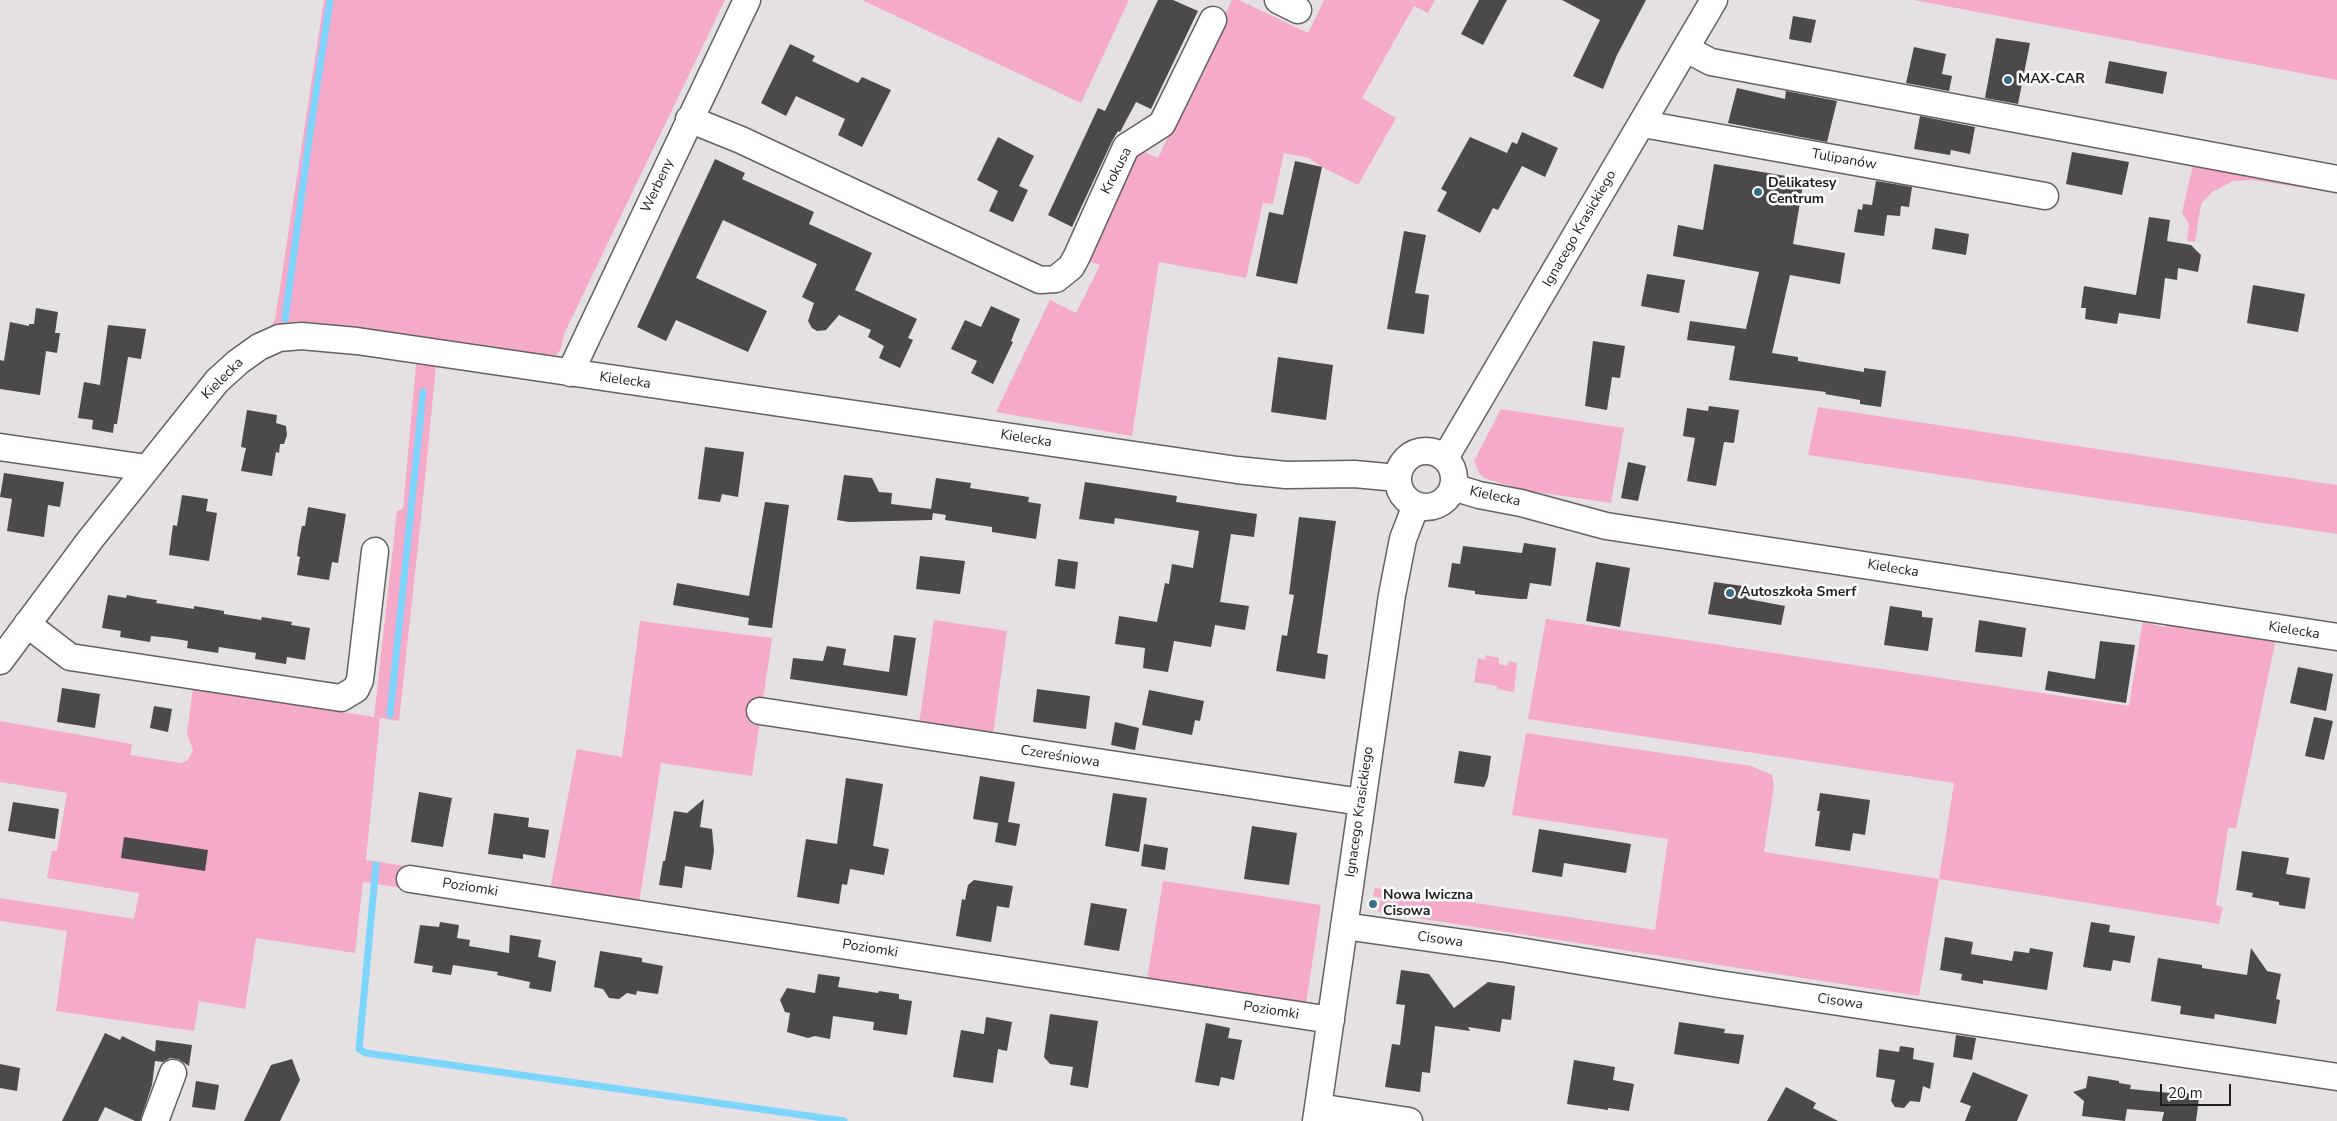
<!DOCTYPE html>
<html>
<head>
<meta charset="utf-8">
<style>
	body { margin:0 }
	#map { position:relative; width:2337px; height:1121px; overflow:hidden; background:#e5e1e3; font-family:"Nunito Sans",sans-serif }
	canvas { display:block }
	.scale { position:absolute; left:2160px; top:1084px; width:71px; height:22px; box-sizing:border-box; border:2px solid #1f1e1e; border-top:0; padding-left:6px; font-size:15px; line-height:18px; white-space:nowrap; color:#1f1e1e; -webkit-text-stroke:4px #fff; paint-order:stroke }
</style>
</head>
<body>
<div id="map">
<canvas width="2337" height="1121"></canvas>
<div class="scale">20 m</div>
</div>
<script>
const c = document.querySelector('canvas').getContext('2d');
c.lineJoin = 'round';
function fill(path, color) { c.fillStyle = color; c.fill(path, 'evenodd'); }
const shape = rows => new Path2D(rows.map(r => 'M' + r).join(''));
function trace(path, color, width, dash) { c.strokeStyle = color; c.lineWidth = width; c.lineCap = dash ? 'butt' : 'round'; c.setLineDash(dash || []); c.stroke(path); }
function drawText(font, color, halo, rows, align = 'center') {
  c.font = font + ' "Nunito Sans",sans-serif'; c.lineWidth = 5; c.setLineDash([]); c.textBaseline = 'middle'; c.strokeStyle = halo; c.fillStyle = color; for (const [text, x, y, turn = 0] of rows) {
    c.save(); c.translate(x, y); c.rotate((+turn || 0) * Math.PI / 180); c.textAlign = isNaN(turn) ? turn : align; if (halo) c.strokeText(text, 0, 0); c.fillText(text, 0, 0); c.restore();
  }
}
const green = shape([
	[324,0,725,0,564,334,561,349,555,356,447,344,299,321,270,327,275,320],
	[862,0,1129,0,1081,103],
	[1232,0,1239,0,1308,33,1324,0,1435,0,1428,13,1414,6,1362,98,1396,118,1358,185,1322,167,1309,158,1284,153,1273,204,1263,203,1246,278,1159,262,1132,436,996,412,1050,300,1076,313,1100,265,1086,260,1138,149,1158,158],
	[1914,0,2337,0,2337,80],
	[2194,160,2337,187,2337,193,2252,180,2233,181,2212,192,2201,204,2195,242,2187,241,2189,224,2182,213],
	[416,364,436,366,422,509,399,721,380,718,366,860,406,866,403,888,363,882,355,953,256,938,245,1009,199,1001,194,1031,56,1011,67,931,0,921,0,898,134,919,139,893,47,878,52,851,57,851,67,793,0,782,0,721,132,744,130,755,181,763,188,760,193,750,187,733,193,688,374,717,397,511,403,509],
	[1818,407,2337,485,2337,534,1808,455],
	[1501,409,1624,428,1611,503,1523,490,1484,478,1479,473,1474,461],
	[1546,619,2129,706,2143,619,2154,625,2165,627,2171,624,2276,639,2236,828,2228,828,2216,905,2223,907,2219,924,1939,879,1919,996,1378,912,1381,898,1373,896,1375,888,1655,930,1668,839,1512,815,1526,733,1751,766,1772,775,1774,785,1764,852,1939,879,1954,783,1528,719],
	[934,620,1007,631,993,735,919,724],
	[640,621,772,638,752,776,661,763,639,903,550,890,577,749,622,757],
	[1486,655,1499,658,1499,664,1508,666,1509,661,1517,663,1514,692,1497,689,1497,686,1474,682,1478,658,1485,660],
	[1163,881,1321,905,1306,1004,1147,980]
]);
const stream = shape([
	[285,319,310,132,330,0],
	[390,715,423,392],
	[376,865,359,1049,366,1053,844,1121]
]);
const building = shape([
	[1158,0,1173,0,1198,11,1151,109,1136,102,1120,132,1118,131,1112,141,1072,227,1048,215,1098,108,1105,111],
	[1479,0,1507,0,1483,45,1461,34],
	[1562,0,1646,0,1617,55,1603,89,1573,76,1600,20],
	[1793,16,1816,20,1811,43,1789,39],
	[1996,38,2030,43,2018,104,1985,98],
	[790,44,815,56,812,61,858,83,862,77,891,90,862,147,838,135,845,119,796,96,786,116,761,103],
	[1914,47,1946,54,1942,74,1952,76,1949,91,1906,83],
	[2109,61,2167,72,2163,94,2105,83],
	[1737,88,1785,99,1786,91,1837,101,1827,142,1728,123],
	[1920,116,1975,127,1970,154,1951,150,1950,155,1914,149],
	[1522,132,1558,148,1545,177,1522,166,1498,210,1493,208,1480,233,1437,211,1447,192,1441,189,1470,137,1507,153,1512,142,1517,144],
	[998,137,1034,156,1019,186,1028,190,1013,222,989,211,998,191,977,180],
	[2072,152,2129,162,2122,195,2066,184],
	[715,159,745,173,742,179,814,212,809,224,872,253,855,290,917,319,908,338,913,340,900,368,879,358,884,346,868,337,871,330,839,315,826,330,817,331,812,328,808,321,814,303,802,297,817,264,723,220,696,278,767,311,748,352,676,320,666,341,637,327],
	[1295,161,1322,167,1297,284,1256,276,1269,212,1283,215],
	[1714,164,1804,179,1793,244,1845,253,1840,284,1790,275,1772,353,1798,357,1798,361,1864,372,1864,368,1886,371,1881,407,1860,404,1860,400,1825,394,1826,392,1729,380,1735,346,1687,340,1690,321,1746,329,1759,272,1673,256,1678,225,1703,230],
	[1876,181,1912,187,1909,207,1901,206,1900,216,1887,215,1884,236,1854,232,1858,209,1862,210,1863,204,1872,205],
	[2149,217,2170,220,2167,241,2191,245,2201,255,2198,272,2178,268,2177,280,2165,278,2160,319,2119,313,2117,324,2085,319,2086,308,2081,308,2084,286,2136,295],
	[1935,228,1969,234,1966,255,1932,249],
	[1404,231,1426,235,1415,293,1429,295,1424,334,1387,329],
	[1647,274,1685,280,1679,313,1641,306],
	[2253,285,2305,294,2298,332,2247,323],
	[991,306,1020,319,1011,341,1013,342,993,384,971,373,977,361,951,349,965,320,981,327],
	[36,308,58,312,55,333,60,333,57,353,46,351,40,395,0,389,0,360,4,361,10,322,29,326,29,324,34,324],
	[108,325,146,329,141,359,128,357,117,424,114,424,113,433,92,429,93,420,78,418,84,382,100,385],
	[1593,341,1625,346,1620,378,1612,377,1607,410,1585,406],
	[1278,357,1333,365,1326,420,1271,412],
	[1709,406,1739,410,1734,443,1724,442,1716,486,1687,481,1695,438,1683,436,1687,408,1708,411],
	[247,410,277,415,276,423,286,426,287,435,284,444,280,444,279,453,276,452,272,476,241,471,246,448,241,447],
	[705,447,744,452,738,497,722,494,720,502,698,499],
	[1628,462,1646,466,1638,501,1621,498],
	[4,473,64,482,60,507,48,505,44,537,7,531,12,499,0,497],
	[844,475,872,478,879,492,892,493,891,504,931,509,936,478,971,483,970,488,1029,497,1028,502,1041,504,1036,539,992,532,992,527,945,520,946,515,933,513,932,520,849,522,837,520],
	[1085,482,1177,496,1176,502,1257,514,1254,537,1231,534,1220,602,1249,606,1245,630,1215,625,1211,647,1174,641,1168,672,1143,668,1145,648,1115,644,1119,616,1157,622,1165,583,1169,584,1172,564,1193,568,1199,531,1115,518,1114,524,1079,519],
	[182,495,208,499,206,511,217,513,209,561,169,555,173,525,177,526],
	[765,502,789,505,772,628,748,625,749,618,673,605,677,583,749,596],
	[308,507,346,514,338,563,332,562,329,580,297,575,300,557,297,556,299,541,302,526,305,526],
	[1299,517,1336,521,1317,653,1328,655,1325,679,1276,671,1282,635,1287,636,1294,595,1289,594],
	[1524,543,1556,548,1551,586,1530,583,1527,599,1520,599,1475,594,1475,591,1448,587,1452,563,1460,564,1463,546,1522,553],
	[920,556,965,561,960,594,916,589],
	[1058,559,1078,562,1075,589,1055,586],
	[1596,562,1630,568,1620,627,1586,621],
	[1714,582,1750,587,1748,599,1785,606,1781,625,1708,614],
	[108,595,126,598,127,595,142,598,157,600,156,603,194,609,194,606,224,611,224,614,261,620,262,617,292,622,291,625,310,628,305,660,287,657,286,664,255,659,256,653,238,650,219,647,218,653,187,648,188,641,170,638,151,636,150,642,120,637,121,631,102,628],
	[1890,606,1922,611,1922,617,1933,618,1928,651,1884,645],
	[1979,620,2026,628,2022,657,1975,652],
	[894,635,916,638,907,696,790,679,793,658,823,661,827,646,846,649,843,665,889,672],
	[2100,641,2135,645,2126,703,2045,690,2048,671,2095,679],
	[2298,667,2333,674,2326,711,2290,703],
	[62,688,100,694,95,728,57,722],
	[1037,689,1090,696,1086,729,1033,722],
	[1149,690,1204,701,1200,721,1195,720,1192,735,1142,725],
	[154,706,172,709,168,732,150,728],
	[2314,717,2333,721,2324,760,2305,756],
	[1115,722,1139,728,1135,750,1111,745],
	[1459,751,1491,756,1488,777,1484,787,1454,783],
	[980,776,1015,782,1008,822,1020,824,1016,846,995,842,998,823,973,819],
	[846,778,883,784,873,846,889,849,884,875,850,869,847,885,842,884,839,904,797,897,806,839,837,844],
	[419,792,452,798,443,847,411,842],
	[1113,793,1147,798,1139,852,1105,846],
	[1820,793,1870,800,1865,835,1853,833,1850,851,1815,846,1820,811,1817,811],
	[704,799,700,827,712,829,714,851,711,870,685,866,682,888,659,885,663,861,665,861,674,811,687,813],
	[13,802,59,809,55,839,8,831],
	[494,813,529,818,528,827,549,830,545,858,523,854,523,859,488,854],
	[1252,826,1297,833,1289,885,1244,879],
	[1539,829,1631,844,1626,873,1564,863,1562,877,1532,872],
	[124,837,208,850,205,871,121,858],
	[1144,844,1168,848,1165,870,1141,866],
	[2242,851,2289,858,2286,874,2310,878,2305,909,2279,905,2279,902,2252,897,2253,893,2236,890],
	[974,880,1013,886,1009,908,997,906,991,942,956,936,962,899,965,900,968,885],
	[1091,903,1127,909,1119,951,1084,945],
	[440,922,459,925,457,938,470,940,469,946,509,953,510,935,541,940,538,957,556,961,551,992,529,988,530,982,497,975,498,972,453,965,451,975,432,972,433,966,414,963,420,925,439,927],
	[2091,922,2110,925,2109,932,2135,936,2130,963,2113,960,2111,971,2083,967],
	[1945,937,1973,942,1971,954,2012,961,2014,951,2029,953,2030,948,2053,952,2047,990,1983,980,1983,984,1961,980,1962,974,1940,970],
	[2251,948,2267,971,2281,974,2276,999,2280,1000,2276,1024,2215,1014,2214,1019,2180,1014,2181,1006,2151,1001,2158,958,2202,965,2202,968,2247,975],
	[600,951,642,958,642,962,663,966,658,994,637,991,636,995,627,993,619,999,609,998,603,989,594,987],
	[1401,970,1429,974,1454,1008,1488,982,1515,986,1511,1020,1502,1019,1500,1032,1468,1027,1470,1031,1435,1026,1430,1073,1422,1072,1420,1092,1385,1087,1392,1044,1400,1045,1405,1005,1396,1004],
	[818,974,840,977,838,987,878,993,879,991,899,994,899,999,912,1001,907,1035,873,1030,874,1022,833,1016,830,1039,815,1036,808,1038,787,1032,790,1013,785,1012,780,1000,787,988,815,993],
	[1050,1014,1098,1021,1088,1088,1070,1085,1073,1067,1050,1064,1044,1057],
	[986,1017,1012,1022,1007,1051,998,1049,993,1083,953,1077,961,1030,984,1034],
	[1679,1022,1725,1029,1724,1033,1744,1035,1739,1064,1674,1054],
	[1206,1023,1230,1028,1228,1038,1242,1040,1234,1080,1221,1077,1219,1086,1195,1082],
	[105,1033,120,1040,122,1036,155,1052,156,1040,192,1045,189,1066,178,1059,170,1058,163,1062,155,1061,152,1085,140,1121,135,1121,105,1107,98,1121,62,1121],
	[1956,1035,1976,1038,1972,1060,1953,1057],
	[1900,1046,1914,1048,1913,1059,1934,1063,1930,1089,1923,1086,1920,1102,1910,1101,1904,1108,1895,1107,1891,1101,1895,1080,1876,1077,1879,1049,1899,1052],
	[292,1059,300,1080,280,1121,244,1121,271,1065],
	[1574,1060,1615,1067,1613,1080,1634,1084,1629,1111,1608,1108,1608,1110,1567,1104],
	[0,1064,20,1068,17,1091,0,1088],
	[1973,1072,2028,1095,2017,1121,1965,1121,1971,1106,1960,1102],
	[2088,1076,2119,1081,2119,1083,2131,1085,2130,1089,2170,1093,2174,1091,2188,1093,2191,1097,2199,1098,2196,1121,2162,1121,2164,1112,2127,1109,2125,1121,2082,1116,2084,1101,2073,1092,2086,1088],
	[196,1081,219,1085,215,1110,192,1107],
	[1786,1087,1816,1103,1813,1108,1838,1121,1767,1121]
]);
const minor = shape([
	[1278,0,1298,10],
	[1686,49,1711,62,2337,179],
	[689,119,741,140,1040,280,1056,279,1071,267,1077,256,1126,147,1162,124,1213,20],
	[1643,124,2045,196],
	[570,373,747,0],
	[0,447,147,468],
	'1398 479a28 28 0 1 1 56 0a28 28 0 1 1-56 0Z',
	[1445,458,1714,0],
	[1453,487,1479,495,1521,503,1606,526,2337,637],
	[27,624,70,657,341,698,356,689,360,680,375,551],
	[0,661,90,540,217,381,238,362,259,347,279,338,301,336,357,341,1237,470,1286,475,1354,474,1398,478],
	[760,711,1361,802],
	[410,879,1331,1020],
	[1344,926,1507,949,1719,984,2337,1077],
	[1318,1107,1409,1121],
	[155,1121,173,1073],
	[1316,1121,1392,595,1403,539,1416,505]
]);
const markers = [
	[2008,80,5,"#377089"],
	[1758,192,5,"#377089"],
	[1730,593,5,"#377089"],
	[1373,904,5,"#377089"]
];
const poiNames = [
	["MAX-CAR",2018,80],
	["Delikatesy",1768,184],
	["Centrum",1768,200],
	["Autoszkoła Smerf",1740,593],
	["Nowa Iwiczna",1383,896],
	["Cisowa",1383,912]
];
const streetNames = [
	["Tulipanów",1844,160,10],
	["Krokusa",1117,171,-63],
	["Werbeny",658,186,-65],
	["Ignacego Krasickiego",1580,229,-60],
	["Kielecka",223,379,-45],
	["Kielecka",625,381,8],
	["Kielecka",1026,439,9],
	["Kielecka",1495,497,12],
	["Kielecka",1893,569,9],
	["Kielecka",2294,631,9],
	["Czereśniowa",1060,757,9],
	["Ignacego Krasickiego",1360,812,-82],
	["Poziomki",470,888,9],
	["Cisowa",1440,940,8],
	["Poziomki",870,949,9],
	["Cisowa",1840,1002,8],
	["Poziomki",1271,1011,9]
];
fill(green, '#f5aaca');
trace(stream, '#7dd4fc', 7);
fill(building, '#4c494a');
trace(minor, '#646162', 29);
trace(minor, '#fff', 26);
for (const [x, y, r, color] of markers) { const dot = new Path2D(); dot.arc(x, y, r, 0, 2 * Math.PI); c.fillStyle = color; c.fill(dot); trace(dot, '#fff', 2); }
drawText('bold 14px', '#1f1e1e', '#fff', poiNames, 'left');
drawText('14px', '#1f1e1e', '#fff', streetNames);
</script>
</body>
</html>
